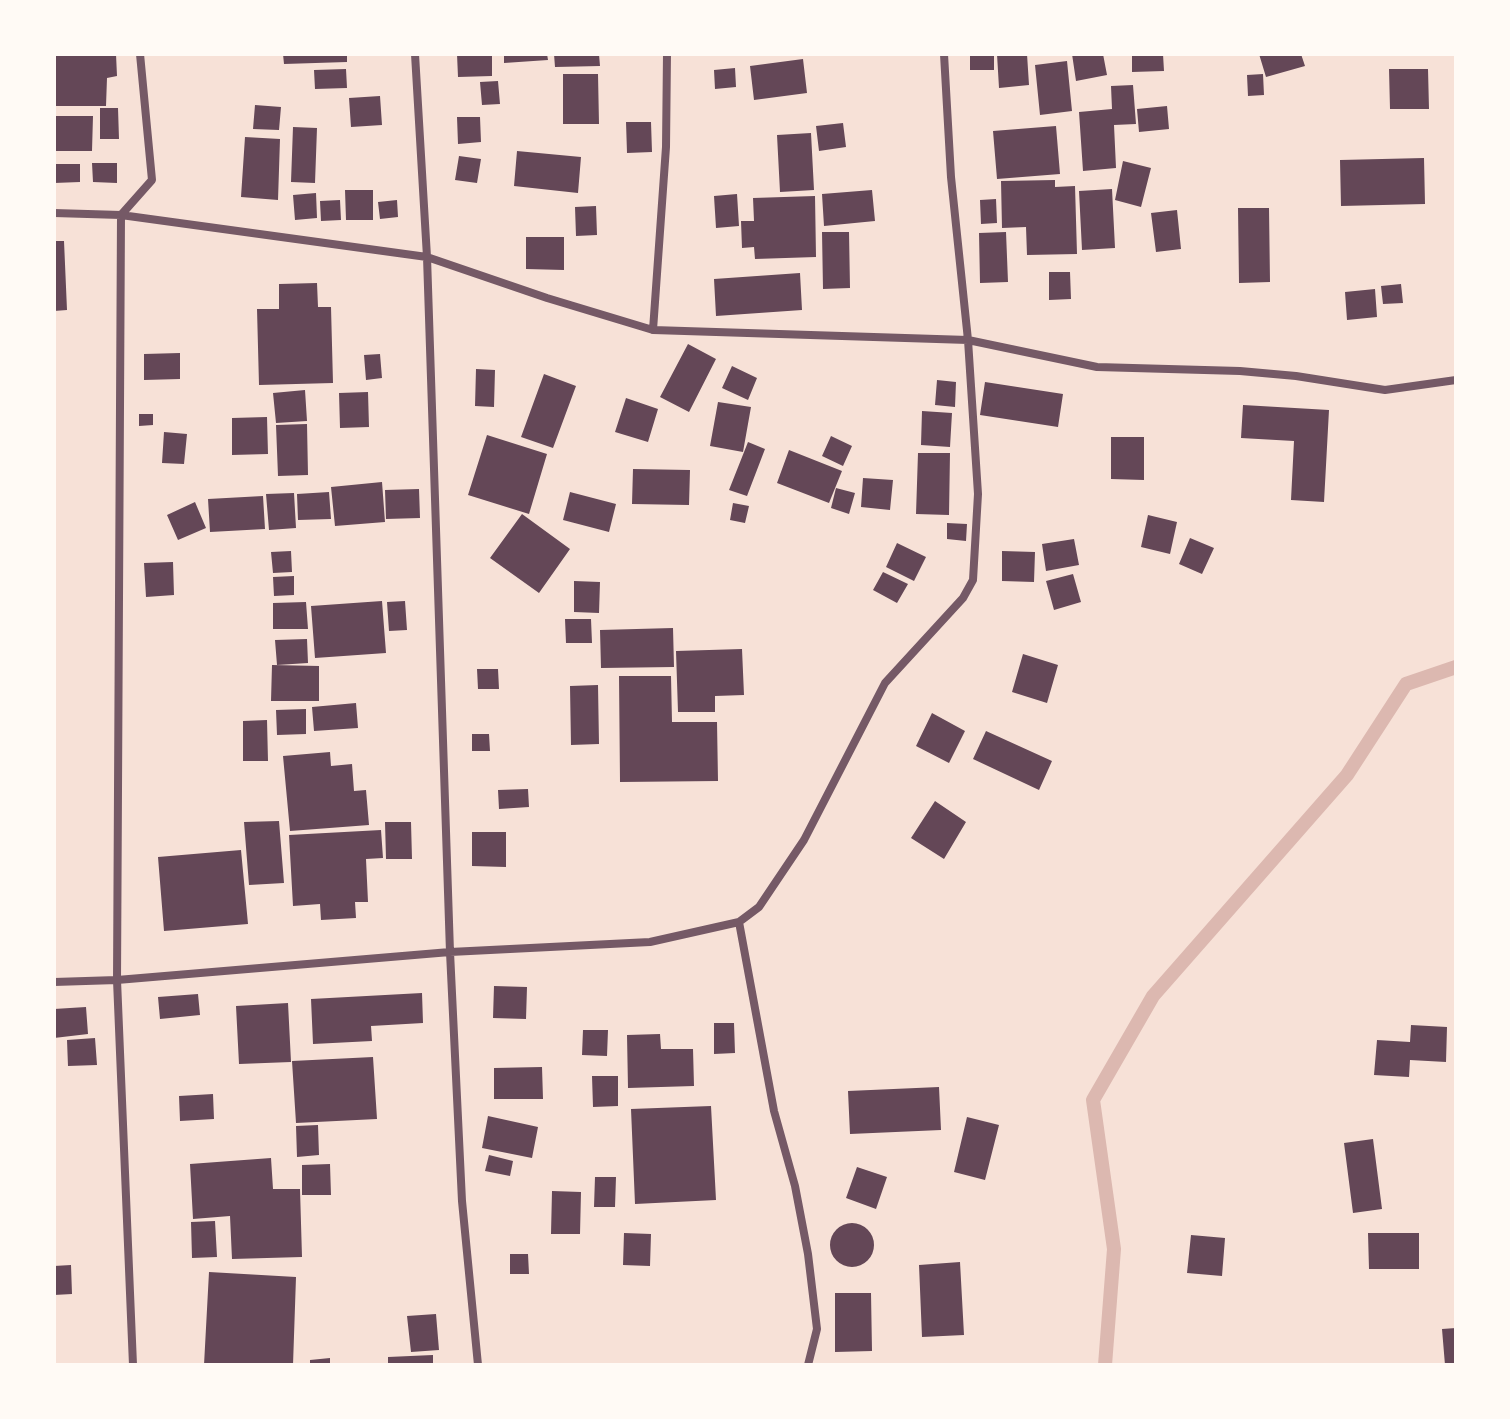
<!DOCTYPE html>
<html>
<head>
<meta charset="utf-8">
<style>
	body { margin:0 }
	#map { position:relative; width:1510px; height:1419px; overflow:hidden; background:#f7e1d7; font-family:"Golos Text",sans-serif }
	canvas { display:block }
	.frame { position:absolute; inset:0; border:56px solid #fffaf5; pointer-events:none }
</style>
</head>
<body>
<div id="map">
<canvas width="1510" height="1419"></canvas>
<div class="frame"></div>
</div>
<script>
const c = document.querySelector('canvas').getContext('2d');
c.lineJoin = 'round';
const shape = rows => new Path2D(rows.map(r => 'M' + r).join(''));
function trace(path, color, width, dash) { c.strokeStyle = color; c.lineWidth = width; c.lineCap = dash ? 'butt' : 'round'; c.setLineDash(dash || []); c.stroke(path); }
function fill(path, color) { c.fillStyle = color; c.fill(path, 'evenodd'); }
const stream = shape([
	[1105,1365,1114,1249,1093,1100,1153,996,1347,775,1406,684,1456,667]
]);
const building = shape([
	[54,54,116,54,117,76,107,78,106,106,54,106],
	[283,54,347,54,347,62,284,64],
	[457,54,492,54,492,76,458,77],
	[504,54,547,54,548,60,504,63],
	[554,54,599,54,600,66,555,67],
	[970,54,994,54,994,70,970,70],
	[997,54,1027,54,1029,85,999,88],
	[1072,54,1103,54,1107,75,1076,81],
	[1132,54,1163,54,1164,71,1132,72],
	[1259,54,1301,54,1305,66,1266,77],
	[803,59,807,93,754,100,750,66],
	[1067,61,1072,111,1040,115,1035,65],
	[735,68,736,87,715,89,714,70],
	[346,69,347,88,315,89,314,70],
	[1389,69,1428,69,1429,109,1390,109],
	[563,74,598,74,599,124,563,124],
	[1263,74,1264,95,1248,96,1247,75],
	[498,81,500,104,482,105,480,82],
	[1133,85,1136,124,1114,125,1116,168,1083,171,1079,112,1112,109,1111,86],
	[380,96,382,125,351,127,349,98],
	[255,105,281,107,279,130,253,129],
	[1167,106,1169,129,1139,132,1137,109],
	[100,108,118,108,119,139,100,139],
	[54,116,93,116,92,151,54,151],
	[457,117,480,117,481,142,458,144],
	[626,122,651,122,652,152,627,153],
	[843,123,846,147,819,151,816,126],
	[1056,126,1060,174,997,179,993,131],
	[293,127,317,128,315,183,291,182],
	[811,133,814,190,780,192,777,135],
	[245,137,280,139,278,200,241,197],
	[517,151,581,157,578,193,514,186],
	[459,156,481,159,477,183,455,180],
	[1424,158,1425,204,1341,206,1340,160],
	[1123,161,1151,168,1141,207,1115,200],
	[92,163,117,163,117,183,93,182],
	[54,164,80,164,80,182,54,183],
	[1055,180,1055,187,1075,186,1077,254,1027,255,1026,227,1002,228,1001,181],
	[1112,189,1115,248,1082,250,1079,191],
	[345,190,373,190,373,220,346,220],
	[872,190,875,221,824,226,822,194],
	[316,193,317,218,295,220,293,195],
	[737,194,739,226,716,228,714,196],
	[815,196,816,257,755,259,754,247,742,248,741,221,754,221,753,198],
	[996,199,997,223,981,224,980,200],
	[340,200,341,220,321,221,320,201],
	[397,200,398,217,380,219,378,202],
	[596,206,597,235,576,236,575,207],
	[1238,208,1269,208,1270,282,1239,283],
	[1177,210,1181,249,1156,252,1151,213],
	[822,232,849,232,850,288,823,289],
	[1006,232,1008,282,980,283,979,233],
	[526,237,564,237,564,270,526,269],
	[54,241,64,241,67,310,54,311],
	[1049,272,1070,272,1071,299,1049,300],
	[800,273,802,310,716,316,714,279],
	[317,283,318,307,331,307,333,383,259,385,257,309,279,309,279,284],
	[1401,284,1403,303,1383,304,1381,286],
	[1375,289,1377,317,1347,320,1345,292],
	[688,344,716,359,689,412,660,397],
	[180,353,180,379,144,380,144,354],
	[380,354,382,378,366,380,364,355],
	[732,366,757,378,748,400,722,388],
	[476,369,495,370,494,407,475,406],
	[544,374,576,386,553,448,521,437],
	[937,380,956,382,955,407,935,405],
	[985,382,1063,394,1058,427,980,415],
	[305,390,307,421,276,423,273,393],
	[368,392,369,427,340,428,339,393],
	[626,398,658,409,648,442,615,432],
	[718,402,751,407,743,452,710,446],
	[1243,405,1329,410,1324,502,1291,500,1294,441,1241,438],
	[922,411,952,413,950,447,921,445],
	[139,414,153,414,153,425,139,426],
	[267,417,268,454,232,455,232,418],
	[307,424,308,475,278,476,276,425],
	[164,432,187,434,184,464,162,463],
	[487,435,547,454,529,514,468,495],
	[831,436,852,446,843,466,822,456],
	[1111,437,1144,437,1144,480,1111,479],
	[748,442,765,449,747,496,729,490],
	[789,450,842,471,829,503,777,483],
	[918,453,950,453,949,515,916,514],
	[633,469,690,470,689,505,632,504],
	[863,478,893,480,890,510,861,507],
	[382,482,385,522,335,526,331,487],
	[836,488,855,493,849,514,831,508],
	[419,489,420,518,386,519,385,490],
	[329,492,331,519,298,520,297,494],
	[570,492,616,504,609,532,563,520],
	[294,493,296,528,269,530,266,494],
	[263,496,265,529,210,532,208,499],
	[195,502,206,528,178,540,167,515],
	[733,503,749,506,745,523,730,520],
	[522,514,570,549,539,593,490,558],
	[1148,515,1177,522,1170,554,1141,547],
	[947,523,967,524,966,541,947,539],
	[1190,538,1214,548,1202,574,1179,564],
	[1074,539,1079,565,1046,571,1042,544],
	[897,543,926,557,914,581,886,567],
	[291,551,292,572,273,573,271,552],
	[1002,551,1035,552,1034,582,1002,581],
	[173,562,174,595,146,597,144,563],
	[883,572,908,584,897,603,873,590],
	[1073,574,1081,602,1054,610,1046,581],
	[294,576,294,595,274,596,273,577],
	[574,581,600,582,599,613,574,612],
	[382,601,386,653,315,658,311,606],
	[405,601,407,630,389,631,387,602],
	[306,602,308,629,273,629,273,603],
	[565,619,591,619,592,643,566,643],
	[673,628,674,667,601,668,600,630],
	[307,639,308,663,277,665,275,640],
	[742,649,744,695,715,696,715,712,678,712,676,651],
	[1023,654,1058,665,1047,703,1012,692],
	[272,665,319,666,319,701,271,701],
	[477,669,498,669,499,689,478,689],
	[619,676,671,676,672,722,717,722,718,781,620,782],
	[598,685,599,744,571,745,570,686],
	[356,703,358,728,314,731,312,707],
	[306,709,306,734,277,735,276,710],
	[932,713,965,731,949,763,916,746],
	[267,720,268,761,243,761,243,721],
	[986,731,1052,761,1039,790,973,759],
	[472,734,489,734,490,751,472,751],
	[330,752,331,766,352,764,354,791,366,790,369,825,290,831,283,756],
	[528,789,529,807,499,809,498,790],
	[935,801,966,822,944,859,911,838],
	[279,821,284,883,249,885,244,822],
	[385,822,411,822,412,859,386,859],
	[381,830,383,858,366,859,368,902,355,902,356,918,321,920,320,904,293,906,289,835],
	[472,832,506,832,506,867,472,866],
	[241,850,248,924,164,931,158,857],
	[494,986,527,987,526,1019,493,1018],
	[422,993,423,1023,371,1026,372,1041,313,1044,311,999],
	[198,994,200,1015,160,1019,158,997],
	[288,1003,291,1062,239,1064,236,1006],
	[86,1007,88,1034,54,1038,54,1009],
	[714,1023,734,1023,735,1053,714,1054],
	[1411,1025,1447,1027,1446,1062,1410,1060,1409,1077,1374,1075,1377,1040,1410,1042],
	[583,1030,608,1030,607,1056,582,1055],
	[660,1034,661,1049,693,1049,694,1086,628,1088,627,1035],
	[95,1038,97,1065,68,1066,67,1040],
	[373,1057,377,1119,296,1123,292,1061],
	[542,1067,543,1099,494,1099,494,1068],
	[592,1076,618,1076,618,1106,593,1107],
	[939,1087,941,1130,850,1134,848,1091],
	[213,1094,214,1119,180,1121,179,1096],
	[711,1106,716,1200,635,1204,631,1109],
	[488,1116,538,1127,532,1158,482,1148],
	[967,1117,999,1125,985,1180,954,1172],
	[318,1125,319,1155,297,1157,296,1126],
	[1373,1139,1382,1209,1353,1213,1344,1143],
	[489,1155,513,1161,510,1176,485,1171],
	[271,1158,273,1189,300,1189,302,1257,232,1259,230,1216,193,1219,190,1164],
	[330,1164,331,1195,302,1195,302,1165],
	[857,1167,887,1177,876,1209,846,1198],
	[595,1177,616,1177,615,1207,594,1207],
	[552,1191,581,1192,580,1234,551,1234],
	[215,1221,217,1257,192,1258,191,1222],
	'830 1245a22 22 0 1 1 44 0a22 22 0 1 1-44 0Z',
	[624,1233,651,1234,650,1266,623,1265],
	[1368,1233,1419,1233,1419,1269,1369,1269],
	[1191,1235,1225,1238,1222,1276,1187,1273],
	[510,1254,528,1254,529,1274,510,1274],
	[960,1262,964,1335,922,1337,919,1265],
	[71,1265,72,1294,54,1295,54,1266],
	[209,1272,296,1277,293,1365,204,1365],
	[835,1293,871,1293,872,1351,835,1352],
	[436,1314,439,1350,411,1352,407,1316],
	[1456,1328,1456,1365,1445,1365,1442,1329],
	[433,1355,433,1365,388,1365,388,1357],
	[330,1358,330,1365,310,1365,310,1360]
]);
const minor = shape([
	[415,54,427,257,450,952,462,1201,478,1365],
	[54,213,121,215,427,257,547,298,653,330,968,340,1097,367,1240,371,1296,376,1385,390,1456,380],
	[653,330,666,147,667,54],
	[739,922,774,1111,795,1186,808,1254,817,1329,808,1365],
	[54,982,117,980,450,952,650,942,739,922,759,907,804,840,885,683,963,598,973,580,978,494,968,340,951,177,944,54],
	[133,1365,117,980,121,215,152,180,140,54]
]);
trace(stream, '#dcb8b0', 14);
fill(building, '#644757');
trace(minor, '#755966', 8);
</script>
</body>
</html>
